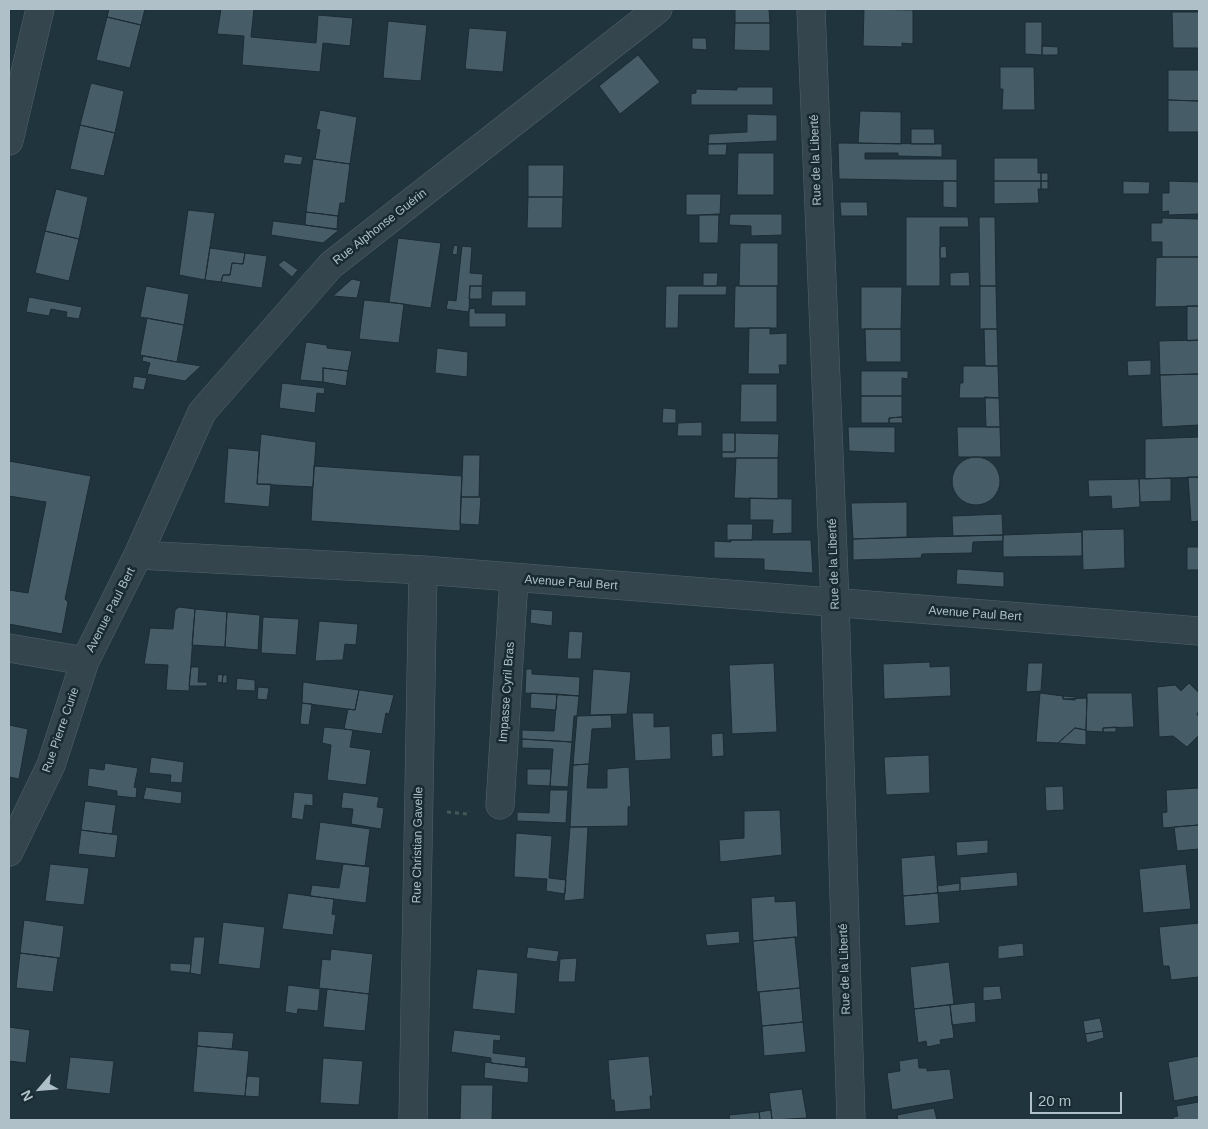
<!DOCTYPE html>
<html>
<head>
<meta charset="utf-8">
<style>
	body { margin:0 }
	#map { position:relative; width:1208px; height:1129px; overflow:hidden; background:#20343e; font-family:Arial,sans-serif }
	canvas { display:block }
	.frame { position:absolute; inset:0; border:10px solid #afc0c9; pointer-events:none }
	.north { position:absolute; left:15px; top:1064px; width:50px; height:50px; -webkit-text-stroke:4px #192a32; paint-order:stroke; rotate:243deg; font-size:14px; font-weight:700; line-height:20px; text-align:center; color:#afc0c9 }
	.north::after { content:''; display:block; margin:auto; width:18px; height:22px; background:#afc0c9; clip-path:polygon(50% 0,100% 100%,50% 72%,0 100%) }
	.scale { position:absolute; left:1030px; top:1092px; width:92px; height:22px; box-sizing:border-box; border:2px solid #afc0c9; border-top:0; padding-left:6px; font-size:15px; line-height:18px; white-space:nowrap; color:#afc0c9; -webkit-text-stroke:4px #192a32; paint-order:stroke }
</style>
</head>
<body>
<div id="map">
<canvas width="1208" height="1129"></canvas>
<div class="frame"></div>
<div class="north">N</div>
<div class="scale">20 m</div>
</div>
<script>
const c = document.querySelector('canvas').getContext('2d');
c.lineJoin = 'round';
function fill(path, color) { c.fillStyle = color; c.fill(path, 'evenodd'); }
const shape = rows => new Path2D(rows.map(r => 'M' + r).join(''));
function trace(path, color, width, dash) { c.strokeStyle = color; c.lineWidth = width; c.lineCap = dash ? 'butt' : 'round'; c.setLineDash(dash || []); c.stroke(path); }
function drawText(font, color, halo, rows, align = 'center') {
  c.font = font + ' Arial,sans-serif'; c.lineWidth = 5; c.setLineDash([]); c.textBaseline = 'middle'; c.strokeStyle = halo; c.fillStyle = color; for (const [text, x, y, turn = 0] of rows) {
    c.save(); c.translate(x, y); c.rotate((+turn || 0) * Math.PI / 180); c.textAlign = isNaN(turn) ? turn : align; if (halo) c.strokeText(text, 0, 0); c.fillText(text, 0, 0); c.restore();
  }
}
const building = shape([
	[109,9,145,9,141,25,107,17,109,9],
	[221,9,254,9,251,37,316,43,318,15,353,18,350,46,323,43,320,72,242,65,244,36,217,34,221,9],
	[735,9,769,9,770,23,735,23,735,9],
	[864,9,913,10,913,44,902,43,902,47,863,46,864,9],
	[1172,12,1199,12,1199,48,1173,48,1172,12],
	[107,17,141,25,130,68,96,60,107,17],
	[388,21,427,25,421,81,383,78,388,21],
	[1025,22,1042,22,1042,55,1025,54,1025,22],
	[735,23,770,23,770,51,734,50,735,23],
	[469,28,507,31,503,72,465,69,469,28],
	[692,38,706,38,707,50,692,49,692,38],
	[1042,46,1058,47,1058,55,1042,55,1042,46],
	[638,55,660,82,620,114,599,86,638,55],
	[1000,67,1034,67,1035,110,1002,110,1003,89,1000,89,1000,67],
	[1168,70,1199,70,1199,101,1168,100,1168,70],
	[91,83,124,91,115,133,80,125,91,83],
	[737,87,773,87,773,105,691,105,691,94,696,93,696,89,737,90,737,87],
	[1168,100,1199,101,1199,132,1168,132,1168,100],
	[320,110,357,117,350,164,315,159,320,130,316,129,320,110],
	[860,111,901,112,901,144,858,143,860,111],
	[747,114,777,115,777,141,708,144,709,134,747,132,747,114],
	[80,125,115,133,104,176,70,169,80,125],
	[911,129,934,129,935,144,911,144,911,129],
	[838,143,942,144,942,157,898,156,898,153,865,153,865,159,957,159,957,181,839,179,838,143],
	[708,144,727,144,726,155,708,155,708,144],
	[738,153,774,153,774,195,737,195,738,153],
	[285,154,303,157,301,165,283,163,285,154],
	[994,158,1038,158,1038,173,1041,173,1041,181,994,181,994,158],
	[313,159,350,164,345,203,340,203,338,216,306,212,313,159],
	[528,165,564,165,563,197,528,197,528,165],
	[1041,173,1048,173,1048,181,1041,181,1041,173],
	[943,181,957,181,957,208,943,207,943,181],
	[994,181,1041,181,1041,189,1038,189,1039,203,994,204,994,181],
	[1041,181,1048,181,1048,189,1041,189,1041,181],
	[1123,181,1150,182,1149,194,1123,194,1123,181],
	[1169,181,1199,182,1199,214,1168,215,1169,211,1162,212,1162,193,1169,193,1169,181],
	[56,189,88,197,79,239,45,231,56,189],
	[686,194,721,194,720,215,686,215,686,194],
	[528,197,563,197,562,228,527,228,528,197],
	[840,202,867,202,868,216,841,216,840,202],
	[188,210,215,213,205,280,179,275,188,210],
	[306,212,338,216,337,229,305,225,306,212],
	[719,214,718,243,699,243,699,215,719,214],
	[730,214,782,214,782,235,751,236,751,226,729,225,730,214],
	[906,217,968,217,969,227,940,227,940,286,906,286,906,217],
	[979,217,995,217,996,286,980,286,979,217],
	[1162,218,1199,219,1199,257,1162,257,1162,242,1151,242,1151,223,1162,223,1162,218],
	[273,221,305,225,339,230,323,243,271,235,273,221],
	[45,231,79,239,69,281,35,273,45,231],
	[398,238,441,243,431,308,389,302,398,238],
	[740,243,778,243,778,286,739,286,740,243],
	[454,245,458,246,457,255,452,254,454,245],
	[462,246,472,247,470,273,483,274,482,286,470,286,469,312,446,309,448,300,456,301,462,246],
	[946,246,947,258,940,258,940,247,946,246],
	[210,248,245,253,243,264,232,263,230,275,223,275,221,282,205,280,210,248],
	[245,253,267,256,262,288,221,282,223,275,230,275,232,263,243,264,245,253],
	[1162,257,1199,257,1199,306,1155,307,1156,258,1162,257],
	[284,260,298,270,292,277,278,265,284,260],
	[969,272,970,286,950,286,950,273,969,272],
	[703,273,718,273,717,286,703,286,703,273],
	[352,279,361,281,357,298,333,296,352,279],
	[146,286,189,294,184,325,140,317,146,286],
	[470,286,482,286,482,299,469,299,470,286],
	[666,286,727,286,726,295,679,295,678,328,665,328,666,286],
	[735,286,777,286,777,328,734,328,735,286],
	[980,286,996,286,997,329,980,329,980,286],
	[861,287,902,287,901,329,861,329,861,287],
	[492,291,526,291,526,306,491,306,492,291],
	[29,297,82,307,79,319,66,317,67,312,51,309,49,316,26,312,29,297],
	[364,300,404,304,399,343,359,339,364,300],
	[1187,306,1199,306,1199,340,1187,341,1187,306],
	[475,308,475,313,506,313,506,327,469,327,469,309,475,308],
	[147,318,184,325,177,362,140,355,147,318],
	[749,328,770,328,770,334,787,333,787,365,779,365,780,374,748,374,749,328],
	[865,329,901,329,901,362,866,362,865,329],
	[984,329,997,329,998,366,985,366,984,329],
	[1199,340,1199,374,1160,375,1159,341,1199,340],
	[306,342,327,345,327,348,352,351,348,371,323,368,323,382,300,380,306,342],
	[437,348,468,352,467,377,435,373,437,348],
	[143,356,177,362,201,366,185,381,147,374,150,363,142,361,143,356],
	[1151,360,1151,375,1128,376,1127,361,1151,360],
	[963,366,998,366,999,398,959,398,960,383,963,383,963,366],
	[323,368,348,371,346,386,323,382,323,368],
	[861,371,908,371,908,379,902,378,902,396,861,396,861,371],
	[1199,374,1199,425,1162,427,1160,375,1199,374],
	[134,376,147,378,144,390,132,388,134,376],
	[282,383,325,388,324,394,317,393,315,413,279,408,282,383],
	[741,384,777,384,777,422,740,422,741,384],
	[861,396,902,396,902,417,889,418,889,423,861,423,861,396],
	[985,397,999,398,1000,427,986,427,985,397],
	[663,408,676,409,676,423,662,423,663,408],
	[902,417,903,423,889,423,889,418,902,417],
	[702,422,702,436,677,436,678,423,702,422],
	[848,427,895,427,895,453,849,451,848,427],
	[957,427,1000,427,1001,457,958,457,957,427],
	[722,433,735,433,735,452,722,452,722,433],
	[735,433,779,434,778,458,722,458,722,452,735,452,735,433],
	[261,434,316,442,313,487,257,484,261,434],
	[1199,437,1199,477,1145,479,1145,439,1199,437],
	[228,448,259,451,257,484,271,484,269,507,224,503,228,448],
	[463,455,480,455,479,497,461,497,463,455],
	'952 481a24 24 0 1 1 48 0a24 24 0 1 1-48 0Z',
	[736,458,778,458,778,499,734,498,736,458],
	[9,461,91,476,65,599,68,602,62,634,9,624,9,590,28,593,46,502,9,496,9,461],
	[314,466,462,476,460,531,311,521,314,466],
	[1188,477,1199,477,1199,521,1191,522,1188,477],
	[1171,478,1171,501,1140,502,1139,479,1171,478],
	[1139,479,1140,507,1112,509,1111,496,1089,497,1088,480,1139,479],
	[461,497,481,497,479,525,460,524,461,497],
	[750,498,792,499,792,533,772,534,773,520,750,520,750,498],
	[907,502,907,537,853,539,851,503,907,502],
	[1002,514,1003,535,953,536,952,516,1002,514],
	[727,524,753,524,752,540,727,540,727,524],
	[1124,529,1125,568,1083,570,1082,530,1124,529],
	[1082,532,1082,556,1003,557,1003,535,1082,532],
	[1003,535,1003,541,973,542,972,553,922,554,921,558,853,560,853,539,1003,535],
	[731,540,811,540,813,573,764,570,764,559,714,558,714,541,731,542,731,540],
	[1187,547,1199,547,1199,570,1187,570,1187,547],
	[957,569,1004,572,1004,587,956,584,957,569],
	[179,607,195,609,189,691,166,690,168,665,144,664,150,628,173,629,175,610,179,607],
	[195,609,227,612,225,647,192,645,195,609],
	[531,609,553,611,552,626,530,623,531,609],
	[227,612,260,615,258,650,225,647,227,612],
	[263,617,299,619,296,655,261,653,263,617],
	[319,621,358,624,356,645,345,644,343,660,315,661,319,621],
	[569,631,583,632,581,659,567,659,569,631],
	[930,662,930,667,950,666,951,696,884,699,883,664,930,662],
	[774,663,777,732,732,734,729,665,774,663],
	[1028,663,1043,663,1041,691,1026,692,1028,663],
	[191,667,199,667,198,682,207,682,207,686,189,686,191,667],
	[526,669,532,669,532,674,580,677,579,696,525,693,526,669],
	[593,669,631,672,627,714,590,715,593,669],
	[218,674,223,675,222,683,217,682,218,674],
	[223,675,227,675,227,683,222,683,223,675],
	[237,678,255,680,255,691,236,690,237,678],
	[303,682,359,690,355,710,302,703,303,682],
	[1189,683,1199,693,1199,711,1197,714,1199,717,1199,735,1187,747,1173,736,1159,737,1157,687,1175,685,1181,691,1189,683],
	[258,687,269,688,267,700,257,699,258,687],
	[359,690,394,695,389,714,386,713,382,734,344,729,348,709,355,710,359,690],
	[531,693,557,694,556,710,530,708,531,693],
	[1040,693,1063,696,1063,699,1087,698,1086,730,1075,728,1058,743,1036,742,1040,693],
	[1087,693,1132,693,1134,727,1103,728,1103,732,1086,731,1087,693],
	[557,694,579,696,577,716,574,716,572,742,522,739,522,730,554,731,557,694],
	[1063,696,1076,697,1075,700,1063,699,1063,696],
	[302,703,312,704,309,725,300,724,302,703],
	[632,713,654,713,654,727,670,726,671,759,635,761,632,713],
	[611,715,612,728,592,729,589,764,573,765,577,716,611,715],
	[9,725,28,729,19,779,9,777,9,725],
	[324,727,353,730,350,747,371,750,366,785,327,780,331,745,322,743,324,727],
	[1116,727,1116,732,1103,732,1103,728,1116,727],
	[1075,728,1086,730,1086,745,1058,743,1075,728],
	[723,733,724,756,712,757,711,734,723,733],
	[522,739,572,742,568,787,550,786,553,749,522,748,522,739],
	[929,755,930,793,886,795,884,757,929,755],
	[151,757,184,762,182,783,170,782,171,775,149,773,151,757],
	[105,763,138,768,134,787,137,788,136,798,117,796,117,791,87,786,89,768,104,770,105,763],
	[589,764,587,788,607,788,607,769,629,767,631,806,628,807,628,826,570,827,573,765,589,764],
	[527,769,551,769,550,786,527,785,527,769],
	[1063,786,1064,810,1046,811,1045,787,1063,786],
	[146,787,182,792,181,804,143,799,146,787],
	[1199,788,1199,825,1163,828,1162,813,1167,812,1166,790,1199,788],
	[550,790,568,790,566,823,517,821,517,812,549,813,550,790],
	[294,792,313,794,313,806,305,805,303,820,291,818,294,792],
	[343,792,379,797,377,807,384,808,381,829,351,824,353,809,341,808,343,792],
	[85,801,116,805,112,834,81,830,85,801],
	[780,810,782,855,720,862,719,840,744,838,744,811,780,810],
	[320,822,370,829,365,866,315,860,320,822],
	[1199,825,1199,849,1177,851,1174,827,1199,825],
	[570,827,588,827,584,899,564,901,570,827],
	[81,830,118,835,115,858,78,854,81,830],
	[516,833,552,836,549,878,566,880,565,894,546,891,547,879,514,877,516,833],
	[988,840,988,853,957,856,956,842,988,840],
	[935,855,938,893,903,896,901,858,935,855],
	[50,864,89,868,84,905,45,901,50,864],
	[343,864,370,867,366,903,310,896,312,885,339,888,343,864],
	[1186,864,1191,909,1143,913,1139,869,1186,864],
	[1017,872,1018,886,960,891,960,877,1017,872],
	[960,883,960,891,938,893,937,886,960,883],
	[288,893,334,899,332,914,336,915,333,935,282,929,288,893],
	[938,893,940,923,905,926,903,896,938,893],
	[775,896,775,902,796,901,798,937,753,941,751,898,775,896],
	[24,920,64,926,60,958,20,953,24,920],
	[223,922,265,927,260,969,218,964,223,922],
	[1199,923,1199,977,1171,980,1169,966,1163,966,1159,927,1199,923],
	[739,931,740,943,707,946,705,934,739,931],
	[194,937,205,937,201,975,190,973,194,937],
	[795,937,800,988,757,992,753,941,795,937],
	[1023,943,1024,956,998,959,998,946,1023,943],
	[528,947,559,951,557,962,526,958,528,947],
	[331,949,373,954,369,994,319,988,322,959,330,960,331,949],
	[20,953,58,958,53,992,16,988,20,953],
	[577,958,575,982,558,982,560,959,577,958],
	[949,962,954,1004,914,1009,910,967,949,962],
	[170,963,191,964,190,973,170,971,170,963],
	[477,969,518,973,515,1014,472,1009,477,969],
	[288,985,320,989,318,1011,298,1009,297,1014,285,1012,288,985],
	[1000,986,1002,999,983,1001,983,987,1000,986],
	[800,988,803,1022,762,1026,759,992,800,988],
	[327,989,369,994,365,1031,323,1027,327,989],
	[975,1002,976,1022,952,1025,950,1005,975,1002],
	[950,1005,954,1038,940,1040,941,1044,927,1047,926,1041,918,1043,914,1009,950,1005],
	[1100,1018,1103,1031,1085,1034,1083,1021,1100,1018],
	[803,1022,806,1052,764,1056,762,1026,803,1022],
	[9,1027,30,1030,26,1063,9,1061,9,1027],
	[454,1030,501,1035,500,1041,494,1040,493,1053,526,1057,525,1067,491,1063,491,1058,451,1052,454,1030],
	[198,1031,234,1033,232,1049,197,1046,198,1031],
	[1103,1031,1104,1038,1087,1043,1085,1034,1103,1031],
	[197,1046,249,1051,245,1096,193,1092,197,1046],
	[649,1056,653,1096,650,1096,651,1109,615,1112,614,1100,611,1100,608,1060,649,1056],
	[1199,1056,1199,1096,1174,1101,1168,1062,1199,1056],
	[70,1057,114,1061,110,1094,66,1089,70,1057],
	[323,1058,363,1061,359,1105,320,1103,323,1058],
	[918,1058,919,1068,927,1068,927,1071,950,1069,954,1099,892,1110,887,1073,900,1071,899,1061,918,1058],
	[485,1062,529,1068,528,1083,484,1078,485,1062],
	[247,1076,260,1077,259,1097,245,1096,247,1076],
	[461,1085,493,1085,492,1120,460,1120,461,1085],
	[802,1089,807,1118,772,1120,769,1093,802,1089],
	[1199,1102,1199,1120,1174,1120,1173,1117,1178,1116,1176,1106,1199,1102],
	[934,1108,937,1120,898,1120,897,1115,934,1108],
	[771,1110,772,1120,760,1120,759,1112,771,1110],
	[759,1112,760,1120,730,1120,729,1115,759,1112]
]);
const path = shape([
	[447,812,468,814,469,811]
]);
const minor = shape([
	[811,9,835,603,851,1120],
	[9,141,40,9],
	[138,555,202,412,331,265,658,9],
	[9,648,85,661],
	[500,805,514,579],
	[9,852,51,765,85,661,138,555,423,570,1199,631],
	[413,1120,423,570]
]);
const streetNames = [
	["Rue de la Liberté",816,160,-92],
	["Rue Alphonse Guérin",380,227,-38],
	["Rue de la Liberté",834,564,-92],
	["Avenue Paul Bert",571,583,4],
	["Avenue Paul Bert",111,610,-63],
	["Avenue Paul Bert",975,614,4],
	["Impasse Cyril Bras",507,692,-86],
	["Rue Pierre Curie",61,730,-71],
	["Rue Christian Gavelle",418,845,-89],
	["Rue de la Liberté",845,969,-92]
];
fill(building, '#465d67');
trace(building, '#1b2c34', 1);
trace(minor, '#52636b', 29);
trace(path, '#405b57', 3, [4, 4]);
trace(minor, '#34454e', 28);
drawText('12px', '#afc0c9', '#192a32', streetNames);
</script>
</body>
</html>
